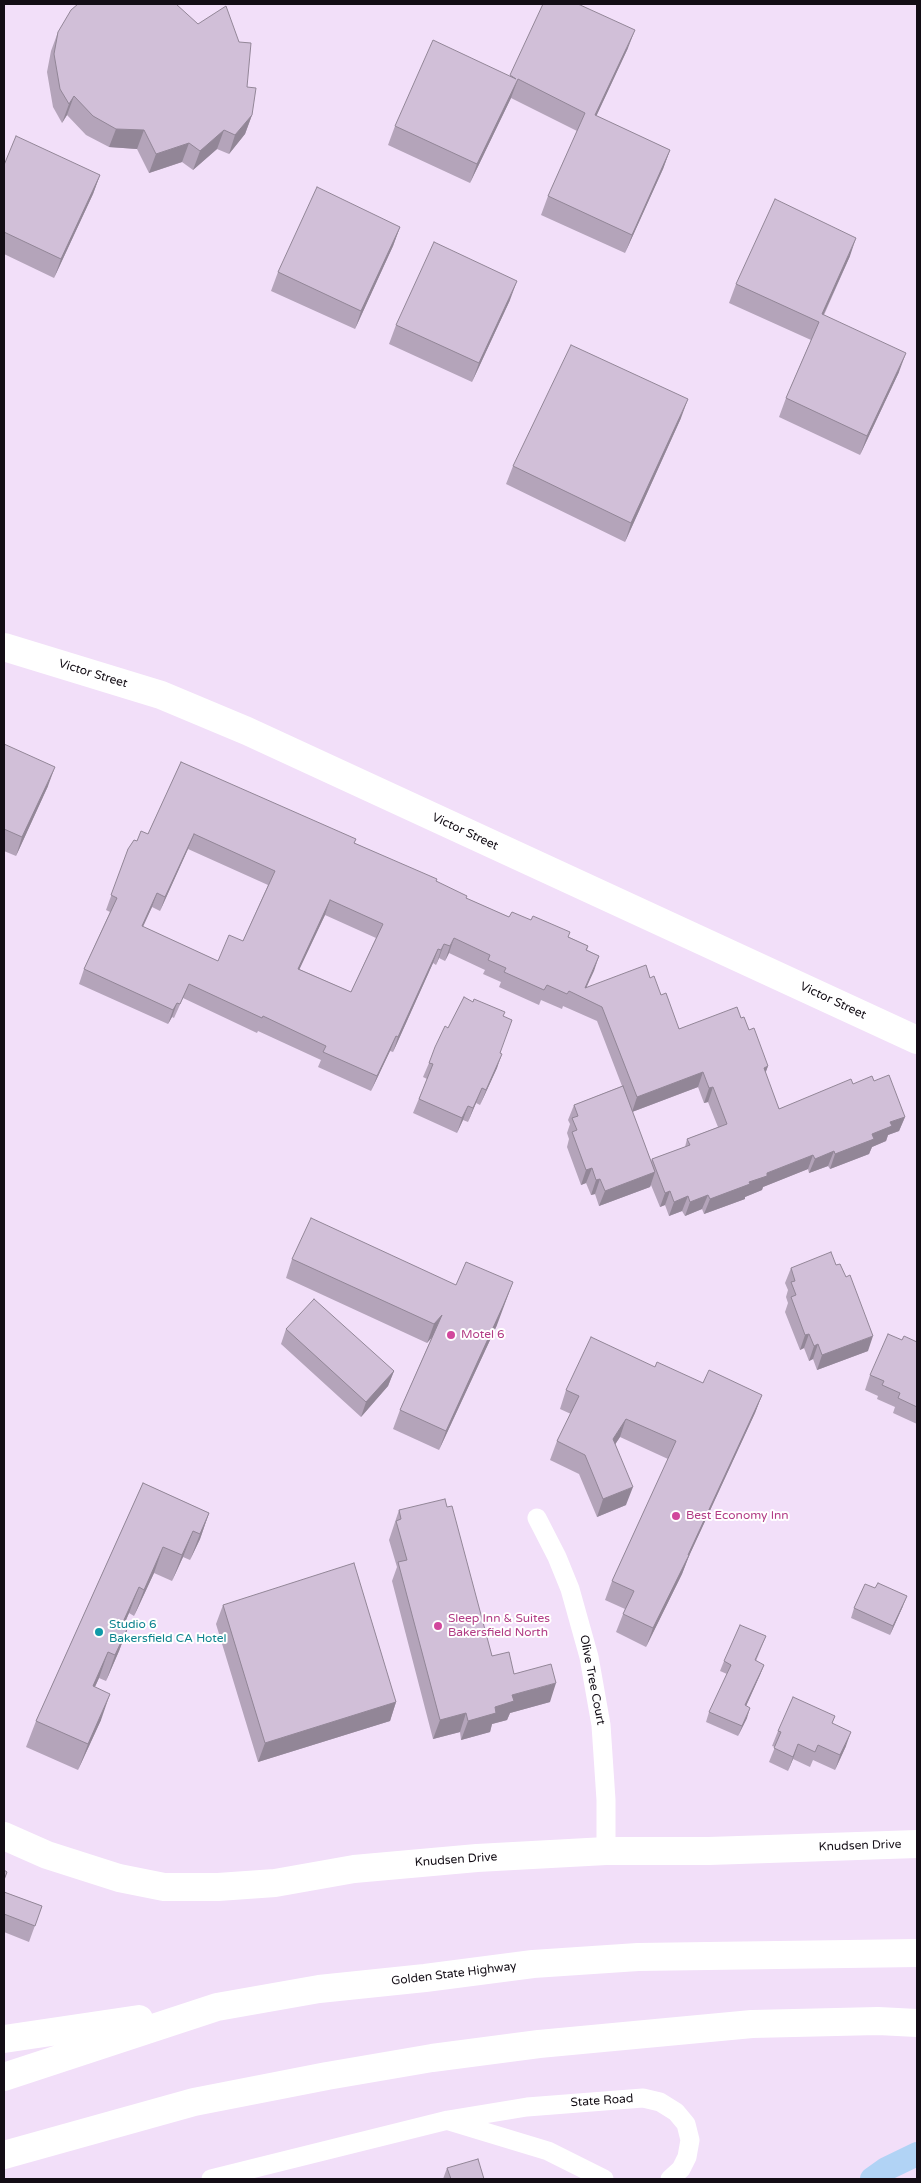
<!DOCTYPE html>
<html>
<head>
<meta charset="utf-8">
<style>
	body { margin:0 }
	#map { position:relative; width:921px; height:2183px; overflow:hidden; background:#f2dff9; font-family:"Varela Round",sans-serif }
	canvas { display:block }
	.frame { position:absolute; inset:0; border:5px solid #130d15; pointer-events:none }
</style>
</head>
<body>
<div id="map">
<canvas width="921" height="2183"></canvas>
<div class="frame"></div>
</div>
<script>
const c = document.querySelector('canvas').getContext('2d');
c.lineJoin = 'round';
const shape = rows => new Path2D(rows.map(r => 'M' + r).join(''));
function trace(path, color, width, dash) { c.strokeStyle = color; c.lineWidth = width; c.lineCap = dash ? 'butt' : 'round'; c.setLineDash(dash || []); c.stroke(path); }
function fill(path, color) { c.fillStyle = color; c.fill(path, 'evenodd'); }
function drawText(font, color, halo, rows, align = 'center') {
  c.font = font + ' "Varela Round",sans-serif'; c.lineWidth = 4; c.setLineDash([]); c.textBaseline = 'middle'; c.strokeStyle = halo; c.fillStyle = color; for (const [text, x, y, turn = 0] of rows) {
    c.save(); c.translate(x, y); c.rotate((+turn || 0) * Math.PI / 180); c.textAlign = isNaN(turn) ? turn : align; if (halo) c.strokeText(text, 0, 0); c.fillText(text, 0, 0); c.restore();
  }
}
const canal = shape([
	[872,2179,886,2169,917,2154]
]);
const street = shape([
	[537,1518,557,1557,570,1589,589,1657,601,1725,606,1800,606,1851],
	[449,2121,548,2151,604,2179],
	[211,2179,448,2120,527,2107,643,2098,660,2102,676,2112,686,2124,690,2140,687,2157,681,2169,670,2179]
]);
const secondary = shape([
	[4,647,161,695,247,731,917,1040],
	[4,1836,47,1855,119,1878,164,1887,218,1887,275,1883,354,1869,477,1858,606,1851,709,1851,917,1844]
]);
const highway = shape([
	[4,2039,139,2019],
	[4,2077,217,2007,319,1989,425,1978,533,1964,638,1957,917,1953],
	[4,2155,194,2102,327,2076,432,2058,539,2044,752,2024,878,2021,917,2023]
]);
const wall = shape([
	[58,32,247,87,252,115,245,134,229,154,217,149,193,170,182,162,149,173,137,149,109,147,86,135,67,115,62,123,53,107,47,72,51,51],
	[628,48,596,116,670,150,663,169,625,253,541,215,548,196,577,131,511,98,470,183,388,145,395,126,510,76],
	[4,165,100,175,93,194,54,278,4,254],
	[400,227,393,246,355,329,271,291,278,272],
	[850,256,824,315,899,372,860,455,779,417,786,398,811,340,729,303,736,284],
	[510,300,472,382,389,344,396,325],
	[681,418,625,542,506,484,513,466],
	[4,744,48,786,16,856,4,851],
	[181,762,436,881,466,898,509,917,569,937,588,946,587,950,599,956,586,988,650,978,661,995,679,1029,741,1018,749,1030,768,1066,765,1073,779,1109,853,1084,874,1081,905,1117,899,1131,888,1135,886,1141,872,1147,869,1154,830,1169,828,1166,809,1173,808,1169,763,1187,762,1190,745,1197,745,1199,704,1214,702,1209,685,1216,682,1211,669,1216,665,1205,660,1207,651,1185,650,1187,599,1206,595,1194,591,1195,586,1183,581,1185,567,1147,569,1139,567,1133,570,1124,568,1120,574,1105,622,1086,597,1021,563,1006,562,1009,541,1000,539,1005,499,987,501,982,483,974,485,970,449,953,445,961,439,958,436,965,433,963,393,1052,390,1051,371,1091,318,1067,321,1060,258,1031,257,1033,183,998,174,1018,172,1017,168,1024,79,984,84,969,110,912,106,910,128,849,137,841,148,834],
	[188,849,268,885,243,941,218,961,143,927,152,907,160,911],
	[325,915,376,938,351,992,299,969],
	[698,1087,704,1103,708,1102,718,1127,687,1139,685,1147,652,1159,651,1161,632,1112],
	[504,1016,500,1053,497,1068,480,1105,476,1103,468,1122,463,1120,457,1133,413,1113,427,1079,423,1077,429,1063,448,1028],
	[292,1259,497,1325,439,1450,393,1429,400,1410,432,1337,427,1343,286,1278],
	[791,1268,868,1351,817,1370,813,1359,809,1361,804,1348,800,1350,785,1312,788,1303,786,1297,788,1290,785,1283],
	[286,1329,394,1371,388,1386,361,1417,281,1344],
	[902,1340,917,1342,917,1424,893,1413,895,1407,877,1399,878,1396,865,1390,870,1375],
	[655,1367,703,1383,762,1395,755,1413,689,1556,682,1574,646,1647,616,1632,625,1609,605,1600,612,1581,668,1459,620,1437,615,1444,626,1505,597,1517,579,1474,550,1460,557,1441,571,1414,560,1409,566,1390],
	[143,1483,209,1513,200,1539,190,1560,183,1557,172,1581,154,1573,134,1616,129,1613,125,1623,129,1625,119,1651,106,1681,99,1678,95,1687,101,1720,78,1770,26,1747,36,1721],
	[447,1507,492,1656,550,1702,510,1713,507,1720,492,1724,490,1732,461,1740,460,1732,433,1739,392,1581,397,1567,389,1540,399,1510],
	[223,1605,396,1702,390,1721,258,1762,216,1624],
	[903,1606,890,1635,851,1618,854,1608],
	[766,1636,756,1661,764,1665,760,1675,746,1706,747,1718,738,1736,706,1722,709,1712,727,1674,720,1671,724,1661],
	[835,1716,832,1723,846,1746,835,1770,813,1760,810,1767,793,1759,788,1771,769,1762,775,1747,772,1746,778,1731],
	[4,1892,42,1906,29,1942,4,1932],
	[447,2168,484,2179,443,2179]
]);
const shadedWall = shape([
	[635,30,628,48,588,134,595,115],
	[518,79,511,98,470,183,477,164],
	[74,96,67,115,62,123,69,104],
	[252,115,245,134,229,154,235,135],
	[116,129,144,130,137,149,109,147],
	[224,130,217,149,193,170,200,151],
	[189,143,182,162,149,173,156,154],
	[670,150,663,169,625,253,632,235],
	[100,175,93,194,54,278,61,259],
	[400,227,393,246,355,329,361,311],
	[856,238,850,256,815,333,822,314],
	[517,281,510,300,472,382,479,363],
	[906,353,899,372,860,455,867,436],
	[688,399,681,418,625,542,631,523],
	[55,767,48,786,16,856,22,837],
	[194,834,188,849,160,911,165,897],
	[157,893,152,907,136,941,142,926],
	[330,900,325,915,293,983,298,969],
	[454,938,449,953,445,961,450,946],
	[444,944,439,958,436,965,441,950],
	[438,949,433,963,393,1052,398,1037],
	[599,956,594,971,582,997,585,988],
	[177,1003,172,1017,168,1024,173,1010],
	[396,1036,390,1051,371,1091,377,1076],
	[502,1054,497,1068,480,1105,486,1090],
	[768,1066,763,1080,764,1068],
	[703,1072,698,1087,632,1112,637,1097],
	[713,1087,708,1102,704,1103,709,1088],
	[482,1088,476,1103,468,1122,473,1108],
	[468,1106,463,1120,457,1133,462,1118],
	[905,1117,899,1131,888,1135,886,1141,872,1147,869,1154,830,1169,835,1154,872,1134,890,1122],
	[834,1151,828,1166,809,1173,815,1159],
	[813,1155,808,1169,763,1187,762,1190,745,1197,745,1199,704,1214,710,1199,749,1182,767,1173],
	[592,1168,586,1183,581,1185,586,1170],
	[655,1172,650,1187,599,1206,605,1191],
	[600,1179,595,1194,591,1195,596,1180],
	[670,1191,665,1205,660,1207,665,1193],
	[708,1195,702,1209,685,1216,690,1202],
	[688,1196,682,1211,669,1216,674,1202],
	[513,1282,497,1325,439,1450,446,1431],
	[442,1315,435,1334,427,1343,434,1324],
	[809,1334,804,1348,800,1350,805,1335],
	[873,1336,868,1351,817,1370,822,1355],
	[818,1344,813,1359,809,1361,814,1346],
	[394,1371,388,1386,361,1417,366,1402],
	[762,1395,755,1413,689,1556,682,1574,646,1647,653,1628,688,1555],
	[626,1419,620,1437,607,1457,613,1439],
	[633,1487,626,1505,597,1517,603,1499],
	[209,1513,200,1539,190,1560,200,1534],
	[193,1531,183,1557,172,1581,182,1555],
	[163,1547,154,1573,134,1616,144,1590],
	[139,1587,129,1613,113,1648,123,1622],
	[907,1596,903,1606,890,1635,893,1626],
	[129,1625,119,1651,106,1681,115,1655],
	[108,1652,99,1678,83,1712,93,1686],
	[764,1665,760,1675,742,1715,745,1705],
	[556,1683,550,1702,510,1713,507,1720,492,1724,490,1732,461,1740,468,1721,495,1707,512,1695],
	[110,1694,101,1720,78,1770,88,1744],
	[396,1702,390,1721,258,1762,265,1743],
	[750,1708,747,1718,738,1736,742,1726],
	[466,1713,460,1732,433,1739,440,1720],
	[851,1732,846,1746,835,1770,840,1755],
	[798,1744,793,1759,788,1771,793,1757]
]);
const building = shape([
	[78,4,176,4,198,24,226,6,239,42,251,43,247,87,256,88,252,115,235,135,224,130,200,151,189,143,156,154,144,130,116,129,93,116,74,96,69,104,60,89,54,54,58,32,71,10,78,4],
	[543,4,578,4,635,30,595,115,670,150,632,235,548,196,585,113,518,79,477,164,395,126,433,40,516,79,510,75,543,4],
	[16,136,100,175,61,259,4,232,4,165,16,136],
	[317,187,400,227,361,311,278,272,317,187],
	[775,199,856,238,822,314,906,353,867,436,786,398,819,322,736,284,775,199],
	[434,242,517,281,479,363,396,325,434,242],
	[571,345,688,399,631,523,513,466,571,345],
	[4,744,55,767,22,837,4,829,4,744],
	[181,762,356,839,354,843,437,879,436,881,467,896,466,898,509,917,512,912,531,920,533,916,570,932,568,937,588,946,586,950,599,956,585,988,646,965,650,978,654,976,661,995,666,993,679,1029,737,1007,741,1018,744,1017,749,1030,754,1028,768,1066,764,1068,779,1109,851,1079,853,1084,872,1076,874,1081,889,1075,905,1117,890,1122,892,1126,872,1134,874,1139,835,1154,834,1151,815,1159,813,1155,767,1173,767,1176,749,1182,750,1184,710,1199,708,1195,690,1202,688,1196,674,1202,670,1191,665,1193,652,1159,690,1145,687,1139,727,1124,713,1087,709,1088,703,1072,637,1097,602,1007,569,991,567,994,547,985,544,990,504,972,506,968,488,960,490,955,454,938,450,946,444,944,441,950,438,949,398,1037,396,1036,377,1076,323,1052,326,1046,263,1016,262,1018,189,984,180,1004,177,1003,173,1010,84,969,117,898,111,895,128,849,134,840,137,841,141,831,148,834,181,762],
	[194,834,275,871,243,941,229,935,218,961,142,926,157,893,165,897,194,834],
	[330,900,383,924,351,992,298,969,330,900],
	[464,997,473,1002,474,999,505,1012,503,1016,512,1020,500,1053,502,1054,486,1090,482,1088,473,1108,468,1106,462,1118,419,1099,433,1064,429,1063,435,1047,445,1026,448,1028,464,997],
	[623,1086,655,1172,605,1191,600,1179,596,1180,592,1168,586,1170,572,1132,577,1130,572,1118,578,1116,574,1105,623,1086],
	[311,1218,456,1285,466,1262,513,1282,503,1306,446,1431,400,1410,442,1315,434,1324,292,1259,311,1218],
	[831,1252,836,1265,840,1264,846,1277,850,1275,873,1336,822,1355,818,1344,814,1346,809,1334,805,1335,791,1297,796,1295,791,1282,795,1281,791,1268,831,1252],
	[314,1299,394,1371,366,1402,286,1329,314,1299],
	[888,1334,902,1340,904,1336,917,1342,917,1407,898,1398,900,1393,882,1385,884,1381,870,1375,888,1334],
	[591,1337,655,1367,657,1362,703,1383,709,1370,762,1395,688,1555,689,1555,653,1628,623,1614,634,1591,612,1581,676,1441,626,1419,613,1439,633,1487,603,1499,585,1455,557,1441,579,1396,566,1390,591,1337],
	[143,1483,209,1513,200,1534,193,1531,182,1555,163,1547,144,1590,139,1587,123,1622,129,1625,115,1655,108,1652,93,1686,110,1694,88,1744,36,1721,143,1483],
	[445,1499,447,1507,452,1506,492,1656,509,1652,514,1674,551,1664,556,1683,512,1695,514,1701,495,1707,496,1713,468,1721,466,1713,440,1720,398,1562,407,1560,396,1521,401,1519,399,1510,445,1499],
	[354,1563,396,1702,265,1743,223,1605,354,1563],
	[878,1583,907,1596,893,1626,854,1608,865,1584,875,1588,878,1583],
	[740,1625,766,1636,755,1660,764,1665,745,1705,750,1708,742,1726,709,1712,731,1665,724,1661,740,1625],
	[793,1697,835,1716,832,1723,851,1732,840,1755,818,1745,815,1752,798,1744,793,1757,774,1748,781,1732,778,1731,793,1697],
	[4,1870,7,1872,4,1880,4,1870],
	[4,1892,42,1906,35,1926,4,1914,4,1892],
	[478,2159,484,2179,451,2179,447,2168,478,2159]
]);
const markers = [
	[451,1335,5,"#d1479c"],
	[676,1516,5,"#d1479c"],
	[438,1626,5,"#d1479c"],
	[99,1632,5,"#0f9aa8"]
];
const streetNames = [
	["Victor Street",93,674,17],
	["Victor Street",465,832,25],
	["Victor Street",833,1001,25],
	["Olive Tree Court",592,1680,79],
	["Knudsen Drive",860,1846,-2],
	["Knudsen Drive",456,1860,-4],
	["Golden State Highway",454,1974,-7],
	["State Road",602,2101,-4]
];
const hotelNames = [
	["Motel 6",461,1335],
	["Best Economy Inn",686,1516],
	["Sleep Inn & Suites",448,1619],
	["Bakersfield North",448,1633]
];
const cultureNames = [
	["Studio 6",109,1625],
	["Bakersfield CA Hotel",109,1639]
];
trace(canal, '#b1d3f5', 24);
trace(street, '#fff', 19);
trace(secondary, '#fff', 28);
trace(highway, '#fff', 28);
fill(wall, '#b4a4ba');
fill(shadedWall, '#928697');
fill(building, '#d1bfd8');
trace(building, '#928697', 1);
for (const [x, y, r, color] of markers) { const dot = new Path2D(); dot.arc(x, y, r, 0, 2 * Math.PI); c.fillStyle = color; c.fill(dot); trace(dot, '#fff', 2); }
drawText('12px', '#130d15', '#fff', streetNames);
drawText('12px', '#b23c85', '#fff', hotelNames, 'left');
drawText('12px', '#0d838f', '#fff', cultureNames, 'left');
</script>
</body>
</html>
